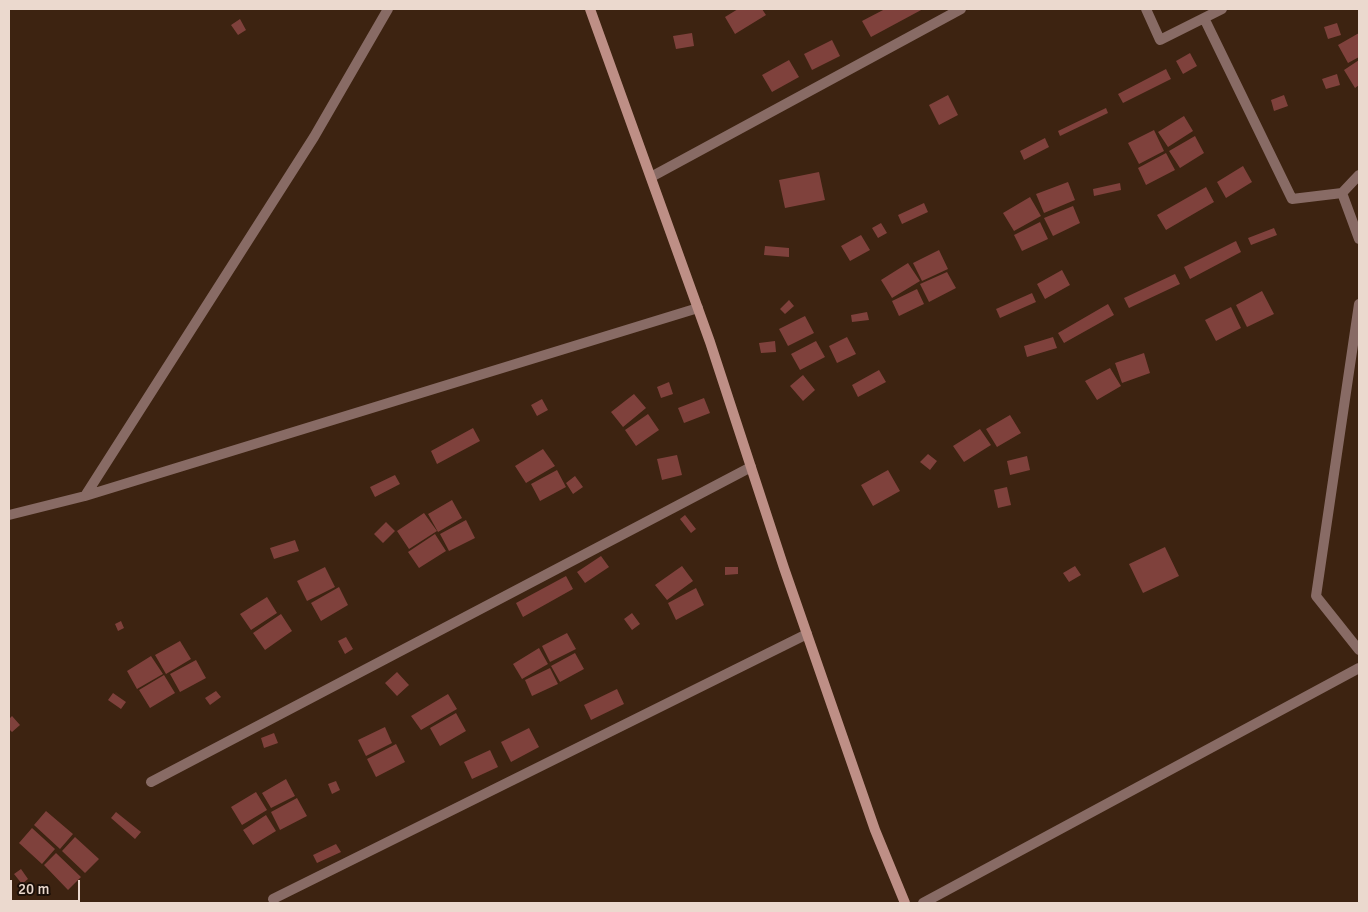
<!DOCTYPE html>
<html>
<head>
<meta charset="utf-8">
<style>
	body { margin:0 }
	#map { position:relative; width:1368px; height:912px; overflow:hidden; background:#3d2311; font-family:Signika,sans-serif }
	canvas { display:block }
	.frame { position:absolute; inset:0; border:10px solid #ebd9ce; pointer-events:none }
	.scale { position:absolute; left:10px; top:880px; width:70px; height:22px; box-sizing:border-box; border:2px solid #ebd9ce; border-top:0; padding-left:6px; font-size:15px; line-height:18px; white-space:nowrap; color:#ebd9ce; -webkit-text-stroke:4px #1b0f08; paint-order:stroke }
</style>
</head>
<body>
<div id="map">
<canvas width="1368" height="912"></canvas>
<div class="frame"></div>
<div class="scale">20 m</div>
</div>
<script>
const c = document.querySelector('canvas').getContext('2d');
c.lineJoin = 'round';
function fill(path, color) { c.fillStyle = color; c.fill(path, 'evenodd'); }
const shape = rows => new Path2D(rows.map(r => 'M' + r).join(''));
function trace(path, color, width, dash) { c.strokeStyle = color; c.lineWidth = width; c.lineCap = dash ? 'butt' : 'round'; c.setLineDash(dash || []); c.stroke(path); }
const building = shape([
	[738,9,762,9,766,15,735,34,725,17],
	[885,9,923,9,871,37,862,21],
	[240,19,246,30,238,35,231,25],
	[1337,23,1341,35,1328,39,1324,27],
	[692,33,694,46,676,49,673,36],
	[1359,33,1359,57,1348,63,1338,45],
	[832,40,840,56,812,70,804,54],
	[1190,53,1197,66,1183,74,1176,61],
	[789,60,799,77,772,92,762,75],
	[1359,60,1359,85,1355,88,1344,70],
	[1166,69,1171,79,1123,103,1118,94],
	[1337,74,1340,85,1326,89,1322,79],
	[948,95,958,115,939,125,929,105],
	[1284,95,1288,106,1274,111,1271,100],
	[1106,108,1108,113,1060,136,1058,131],
	[1184,116,1193,131,1168,147,1158,132],
	[1154,130,1164,151,1139,164,1128,143],
	[1195,136,1204,153,1180,168,1169,151],
	[1045,138,1049,147,1024,160,1020,151],
	[1166,153,1175,170,1146,185,1138,168],
	[1243,166,1252,182,1226,198,1217,182],
	[819,172,825,200,785,208,779,180],
	[1068,182,1075,200,1044,213,1036,194],
	[1120,183,1121,190,1094,196,1093,189],
	[1206,187,1214,202,1166,230,1157,215],
	[1030,197,1041,216,1014,231,1003,213],
	[924,203,928,212,902,224,898,215],
	[1073,206,1080,223,1053,236,1044,218],
	[1040,222,1048,239,1022,251,1014,235],
	[881,223,887,233,878,238,872,228],
	[1274,228,1277,235,1251,245,1248,238],
	[861,235,870,250,850,261,841,246],
	[1236,241,1241,252,1190,279,1184,267],
	[765,246,789,248,789,257,764,255],
	[939,250,948,269,922,281,913,263],
	[908,263,920,281,892,298,881,280],
	[1062,270,1070,285,1045,299,1037,284],
	[947,272,956,288,929,302,920,284],
	[1175,274,1180,284,1129,308,1124,298],
	[917,289,924,304,899,316,892,301],
	[1262,291,1274,314,1247,327,1236,305],
	[1032,293,1036,302,1000,318,996,309],
	[789,300,794,306,785,314,780,309],
	[1108,304,1114,315,1064,343,1058,333],
	[1231,307,1241,328,1216,341,1205,320],
	[867,312,869,320,852,322,851,315],
	[805,316,814,333,788,346,779,329],
	[847,337,856,354,837,363,829,346],
	[1053,337,1057,348,1027,357,1024,346],
	[775,341,776,352,761,353,759,343],
	[816,341,825,357,800,370,791,354],
	[1144,353,1150,373,1122,383,1115,363],
	[1110,368,1121,386,1097,400,1085,381],
	[879,370,886,382,858,397,852,385],
	[803,375,815,390,803,401,790,386],
	[669,382,673,394,661,398,657,387],
	[634,394,646,408,623,427,611,412],
	[704,398,710,413,684,423,678,408],
	[542,399,548,410,537,416,531,405],
	[648,414,659,430,636,446,625,430],
	[1010,415,1021,433,997,447,986,429],
	[473,428,480,441,437,464,431,451],
	[980,429,991,445,964,462,953,446],
	[543,449,555,466,526,483,515,466],
	[928,454,937,461,930,470,920,462],
	[677,455,682,475,662,480,657,459],
	[1027,456,1030,470,1010,475,1007,461],
	[557,470,566,487,540,501,531,484],
	[888,470,900,491,873,506,861,485],
	[395,475,400,484,375,497,370,487],
	[575,476,583,487,573,494,566,483],
	[1007,487,1011,505,998,508,994,490],
	[452,500,462,518,438,532,428,514],
	[424,513,437,531,409,549,397,531],
	[685,515,696,529,691,533,680,519],
	[466,520,475,538,449,551,440,534],
	[386,522,395,531,383,543,374,534],
	[435,534,446,551,419,568,408,552],
	[295,540,299,551,274,559,270,548],
	[1165,547,1179,576,1143,593,1129,564],
	[601,556,609,567,585,583,577,572],
	[682,566,693,581,667,600,655,585],
	[1075,566,1081,575,1069,582,1063,573],
	[325,567,335,587,307,601,297,581],
	[725,567,738,567,738,574,725,575],
	[566,576,573,589,523,617,516,603],
	[339,587,348,605,321,621,311,603],
	[696,588,704,605,676,620,668,603],
	[267,597,277,613,251,630,240,614],
	[632,613,640,624,632,630,624,619],
	[281,614,292,631,265,650,253,633],
	[121,621,124,628,118,631,115,624],
	[567,633,576,649,550,662,542,646],
	[346,637,353,649,345,654,338,641],
	[180,641,191,659,166,674,155,655],
	[539,648,548,664,522,679,513,664],
	[575,653,584,669,560,682,551,666],
	[151,656,163,674,137,689,127,671],
	[196,660,206,678,180,692,170,674],
	[550,668,558,684,532,696,525,680],
	[397,672,409,685,397,696,385,683],
	[164,675,175,693,150,708,139,690],
	[617,689,624,704,591,720,584,705],
	[216,691,221,697,210,705,205,698],
	[113,693,126,702,121,709,108,700],
	[448,694,457,709,421,730,411,716],
	[456,713,466,731,440,746,430,728],
	[12,716,20,725,12,732,9,729,9,719],
	[385,727,392,743,366,756,358,740],
	[529,728,539,747,511,762,501,742],
	[274,733,278,743,264,748,261,738],
	[396,744,405,762,376,777,367,759],
	[490,750,498,767,472,779,464,762],
	[286,779,295,796,271,808,262,793],
	[336,781,340,790,332,794,328,784],
	[256,792,267,810,242,825,231,807],
	[297,798,307,816,280,830,271,812],
	[46,811,73,834,60,849,34,825],
	[116,812,141,832,135,839,111,818],
	[266,815,276,831,253,845,243,830],
	[32,828,55,849,42,864,19,843],
	[75,837,99,859,85,873,62,851],
	[336,844,341,852,317,863,313,855],
	[56,853,81,877,68,890,44,865],
	[21,869,28,879,22,884,14,874]
]);
const street = shape([
	[1146,9,1160,40,1222,9],
	[1204,18,1292,199,1342,193,1359,239],
	[651,177,961,9],
	[1342,193,1359,175],
	[1359,304,1316,596,1359,650],
	[85,496,698,308],
	[9,515,85,496,314,137,388,9],
	[151,782,751,467],
	[273,899,807,634],
	[923,903,1359,668]
]);
const secondary = shape([
	[590,9,710,342,784,568,875,830,905,903]
]);
fill(building, '#7f413c');
trace(street, '#886b65', 10);
trace(secondary, '#be8f86', 10);
</script>
</body>
</html>
